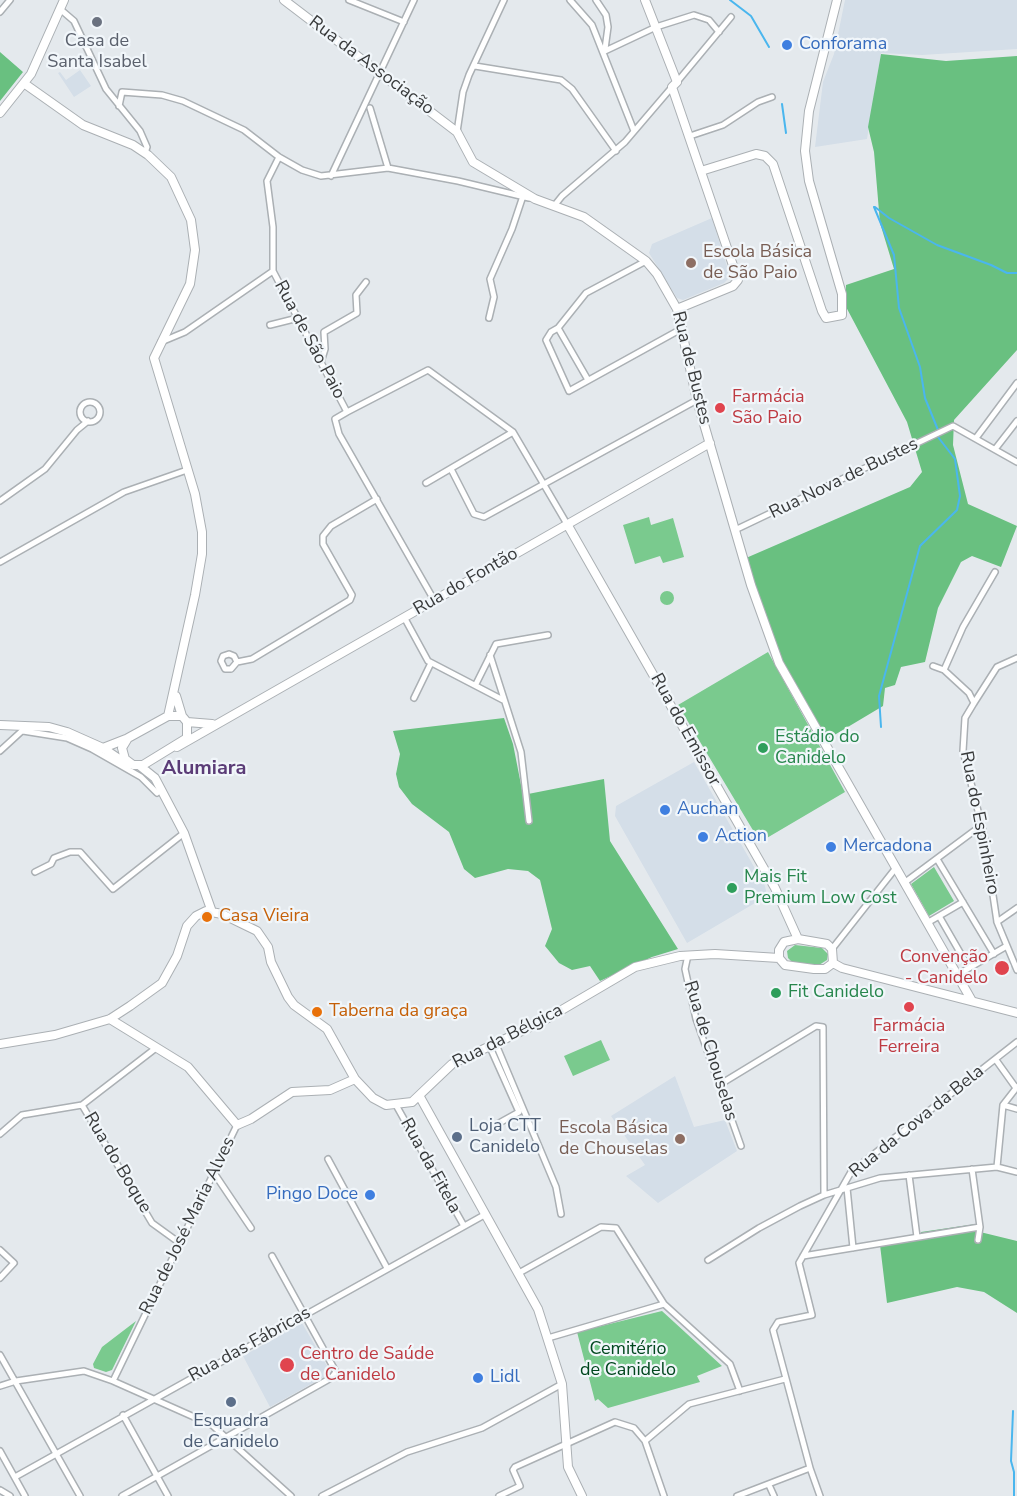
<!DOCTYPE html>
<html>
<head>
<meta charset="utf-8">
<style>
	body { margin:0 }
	canvas { display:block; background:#e4e9ed }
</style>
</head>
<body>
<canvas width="1017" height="1496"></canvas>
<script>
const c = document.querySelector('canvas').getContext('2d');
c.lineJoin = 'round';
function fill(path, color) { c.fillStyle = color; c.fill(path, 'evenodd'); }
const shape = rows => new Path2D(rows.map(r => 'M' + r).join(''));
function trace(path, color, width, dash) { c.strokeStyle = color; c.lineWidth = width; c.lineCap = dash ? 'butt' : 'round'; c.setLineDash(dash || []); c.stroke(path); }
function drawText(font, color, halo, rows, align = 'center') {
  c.font = font + ' "Nunito Sans",sans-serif'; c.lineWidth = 4.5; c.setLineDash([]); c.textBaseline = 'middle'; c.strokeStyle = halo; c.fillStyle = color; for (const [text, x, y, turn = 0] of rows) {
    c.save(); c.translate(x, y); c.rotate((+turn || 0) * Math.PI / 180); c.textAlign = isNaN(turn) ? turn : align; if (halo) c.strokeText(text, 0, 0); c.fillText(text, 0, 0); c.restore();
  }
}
const built = shape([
	[845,0,1017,0,1017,49,922,55,881,53,867,139,815,147,823,82,834,54],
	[80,70,91,86,74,97,58,73,60,72,66,80],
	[712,218,729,273,728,279,724,283,683,300,677,298,649,253,652,244],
	[694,762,765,886,767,896,687,943,615,816,616,806],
	[675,1076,694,1127,725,1120,737,1151,658,1203,626,1176,645,1165,611,1116],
	[302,1323,331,1373,270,1407,243,1356]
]);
const green = shape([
	[649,517,651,525,673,518,684,557,663,563,660,556,635,564,623,525],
	'660 598a7 7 0 1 1 14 0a7 7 0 1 1-14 0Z',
	[768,652,845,792,760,842,678,705],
	[934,867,954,901,929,916,911,884],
	[795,945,822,948,828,954,827,960,819,965,792,962,788,958,787,951],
	[601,1040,610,1060,573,1076,564,1056],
	[662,1311,722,1366,697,1376,700,1382,608,1408,598,1399,595,1401,577,1332],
	[136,1321,112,1370,106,1372,94,1368,93,1364,102,1347]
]);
const forest = shape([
	[0,52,23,72,0,101],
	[881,54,946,61,1017,56,1017,350,954,420,953,445,968,504,1017,526,1001,567,972,556,961,562,938,608,925,662,901,667,895,685,885,688,883,706,826,740,772,649,746,558,910,487,922,472,907,422,845,305,846,285,894,269,880,223,874,152,868,127],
	[504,718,513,744,523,795,604,779,610,841,678,949,652,957,600,981,590,966,572,970,559,963,545,946,552,929,540,880,528,871,508,869,475,878,464,869,449,832,412,804,399,787,396,774,400,754,393,731],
	[976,1224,976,1231,1017,1241,1017,1313,984,1292,957,1287,887,1303,880,1245,922,1239,921,1232]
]);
const stream = shape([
	[730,0,751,16,769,47],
	[782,104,786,133],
	[874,207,894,255,899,308,920,367,925,398,938,430],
	[875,207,889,218,937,245,991,265,1007,273,1017,273],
	[881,727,879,696,920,546,957,510,960,496,955,459,938,437],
	[1013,1411,1011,1461,1014,1472,1014,1496]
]);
const street = shape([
	[349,0,404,22],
	[570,0,592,25,634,131],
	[596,0,606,15,608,27,605,49],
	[60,9,74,21,106,89,140,131,147,147,145,153],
	[0,12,10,0],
	[605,51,656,27,694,15,709,20,719,32],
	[475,66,561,80,572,89,616,151],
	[677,82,731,17],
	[119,106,122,92,162,95,183,101,244,130,279,157,302,170,321,176,388,168,458,181,529,198],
	[370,108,388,168],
	[457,132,463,92,469,75,504,0],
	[690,136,723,125,758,102,772,97],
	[279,157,267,181,273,227,273,271,347,412],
	[331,176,414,0],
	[554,206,562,196,625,142,672,87],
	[489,318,494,297,490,279,512,229,523,196],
	[270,325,298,318],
	[558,328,586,293,646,261],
	[161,342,185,332,273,271],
	[321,362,325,349,324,332,357,313,356,295,366,282],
	[588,380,558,328,551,332,546,340,569,391,683,328],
	'80 412a10 10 0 1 1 20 0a10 10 0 1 1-20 0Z',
	[976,438,1017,383],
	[996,448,1017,421],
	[451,469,474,514,484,517,697,400],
	[426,483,513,432],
	[0,501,45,469,77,430,88,421],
	[735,530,953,426,1017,462],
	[0,562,124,492,187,470],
	[434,600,339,434,335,419,347,412,428,370,513,432,567,524],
	[404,617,428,661,503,700],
	[490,655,521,752,529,821],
	[1017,658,997,667,974,703,965,718,963,751,984,835,997,922,1017,970],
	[237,662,234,656,229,654,223,656,221,661,225,669,231,669,237,662,252,659,350,600,352,595,323,544,323,536,331,526,377,499],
	[933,666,944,670,969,693,974,703],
	[944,670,963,627,995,572],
	[476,684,496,644,548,635],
	[414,698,431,663],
	[23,731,67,738,92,749,141,777,157,793],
	[0,751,24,729],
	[937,859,994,954],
	[35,872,51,864,54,858,70,852,80,852,113,889,184,833],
	[904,883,982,825],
	[939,916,969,968],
	[997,922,1017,908],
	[927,923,963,902],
	[832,949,895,869],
	[688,955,685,969,696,1019,741,1146],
	[957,975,1005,947],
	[495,1042,556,1187,561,1214],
	[489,1045,519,1112,492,1127],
	[996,1060,1016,1088],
	[719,1085,816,1026,823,1027,824,1195],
	[82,1105,152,1223,181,1244],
	[396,1105,464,1226],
	[1003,1105,1017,1109],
	[0,1134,22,1115,82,1105,156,1048],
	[328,1159,387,1268],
	[997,1167,1003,1105,1017,1087],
	[972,1169,980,1227,978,1240],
	[214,1173,251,1228],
	[909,1175,917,1237],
	[847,1188,853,1248],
	[0,1250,14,1263,0,1278],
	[803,1256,980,1227],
	[708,1260,759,1228,800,1206,824,1195,880,1178,997,1167,1017,1172],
	[519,1273,601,1227,616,1228,664,1304,730,1364,740,1391],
	[548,1338,664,1304],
	[0,1355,80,1496],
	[113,1381,237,1125],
	[0,1386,16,1381,84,1371,113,1381,212,1425,291,1496],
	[123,1415,168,1496],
	[645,1441,689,1404,785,1379],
	[0,1451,25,1496],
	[15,1477,486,1214],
	[769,1485,774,1496],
	[0,1490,10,1496],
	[122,1496,331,1378,336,1372,272,1256],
	[322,1496,407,1452,482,1428,562,1384],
	[499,1496,520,1486,513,1470,515,1467,615,1422,634,1428,645,1441,664,1496],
	[737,1496,810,1468],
	[820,1496,810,1468,773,1330,778,1322,812,1315,799,1263,851,1172,1017,1042]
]);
const secondary = shape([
	[284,0,457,132,473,162,535,199,584,217,646,261,657,274,677,309,697,400,751,585,779,663,972,1001],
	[645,0,677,82,672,87,738,280,733,286,677,309],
	[25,84,83,125,133,145,148,155,171,177,191,220,195,250,190,284,154,358,195,494,202,532,202,554,195,595,168,716],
	[0,113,31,74,64,0],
	[701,171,756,154,765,156,773,164,822,311,826,318,842,315,842,294,809,181,805,151,809,111,837,0],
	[567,524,775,888,798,939],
	[176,696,182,716,187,722,187,738,143,765,133,765,125,759,122,748,128,738,168,716,182,716],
	[187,722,212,724],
	[0,725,49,727,67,732,103,748,128,765],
	[177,747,710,443],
	[103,748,126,739],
	[140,766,155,778,184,833,212,912],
	[798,939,827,944,832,949,833,963,825,969,814,969,785,965,779,958,779,950,784,942,798,939],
	[833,963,842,968,1017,1013],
	[110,1019,188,1067,237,1125,251,1119,292,1092,330,1090,355,1079],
	[0,1044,55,1035,110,1019,130,1006,162,983,177,956,187,926,196,916,206,911,222,914,257,931,268,947,271,962,288,997,294,1005,327,1029,355,1079,373,1098,386,1105,412,1102,452,1064,543,1021,635,967,680,956,715,954,779,958],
	[420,1097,538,1309,562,1384,568,1467,582,1496]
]);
const markers = [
	[97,22,6,"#6b7280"],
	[787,45,6,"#3f7fe0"],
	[691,263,6,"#8d6e63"],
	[720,408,6,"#e0444e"],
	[763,748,6,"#2e9e5b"],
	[665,810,6,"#3f7fe0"],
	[703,837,6,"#3f7fe0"],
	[831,847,6,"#3f7fe0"],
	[732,888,6,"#2e9e5b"],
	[207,917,6,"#e8710a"],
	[1002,968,8,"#e0444e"],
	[776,993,6,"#2e9e5b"],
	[909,1007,6,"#e0444e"],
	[317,1012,6,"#e8710a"],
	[457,1137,6,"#5c6f8a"],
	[680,1139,6,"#8d6e63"],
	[370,1195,6,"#3f7fe0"],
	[287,1365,8,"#e0444e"],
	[478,1378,6,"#3f7fe0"],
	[231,1402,6,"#5c6f8a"]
];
const worshipNames = [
	["Casa de",97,42],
	["Santa Isabel",97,63]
];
const shopNames = [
	["Conforama",799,45],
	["Auchan",677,810],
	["Action",715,837],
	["Mercadona",843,847],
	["Pingo Doce",358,1195,"right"],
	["Lidl",490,1378]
];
const streetNames = [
	["Rua da Associação",371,66,37],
	["Rua de São Paio",309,340,62],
	["Rua de Bustes",691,368,76],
	["Rua Nova de Bustes",844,479,-26],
	["Rua do Fontão",466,582,-30],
	["Rua do Emissor",685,730,61],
	["Rua do Espinheiro",979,823,79],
	["Rua da Bélgica",508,1037,-27],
	["Rua de Chouselas",710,1051,73],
	["Rua da Cova da Bela",917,1122,-39],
	["Rua do Boque",117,1163,59],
	["Rua da Fitela",430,1166,61],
	["Rua de José Maria Alves",188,1226,-64],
	["Rua das Fábricas",250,1345,-29]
];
const educationNames = [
	["Escola Básica",703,253],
	["de São Paio",703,274],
	["Escola Básica",668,1129,"right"],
	["de Chouselas",668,1150,"right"]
];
const healthNames = [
	["Farmácia",732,398],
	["São Paio",732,419],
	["Convenção",988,958,"right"],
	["- Canidelo",988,979,"right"],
	["Farmácia",909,1027,"center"],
	["Ferreira",909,1048,"center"],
	["Centro de Saúde",300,1355],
	["de Canidelo",300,1376]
];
const leisureNames = [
	["Estádio do",775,738],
	["Canidelo",775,759],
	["Mais Fit",744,878],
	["Premium Low Cost",744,899],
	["Fit Canidelo",788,993]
];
const foodNames = [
	["Casa Vieira",219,917],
	["Taberna da graça",329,1012]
];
const serviceNames = [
	["Loja CTT",469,1127],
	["Canidelo",469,1148],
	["Esquadra",231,1422,"center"],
	["de Canidelo",231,1443,"center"]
];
const parkNames = [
	["Cemitério",628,1350],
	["de Canidelo",628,1371]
];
const neighbourhoodNames = [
	["Alumiara",204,769]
];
fill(built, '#d4dee8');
fill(green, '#7aca8e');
fill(forest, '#69c080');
trace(stream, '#4ab6ee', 2);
trace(street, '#abb0b4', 8);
trace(secondary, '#abb0b4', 10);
trace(street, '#fff', 5);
trace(secondary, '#fff', 8);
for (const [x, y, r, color] of markers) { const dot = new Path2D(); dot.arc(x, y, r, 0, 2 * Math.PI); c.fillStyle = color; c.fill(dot); trace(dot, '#f1f6fa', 2); }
drawText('18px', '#5b616d', '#f1f6fa', worshipNames);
drawText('18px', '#366cbe', '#f1f6fa', shopNames, 'left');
drawText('18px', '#383a3b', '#f1f6fa', streetNames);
drawText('18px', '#785e54', '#f1f6fa', educationNames, 'left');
drawText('18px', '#be3a42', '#f1f6fa', healthNames, 'left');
drawText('18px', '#27864d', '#f1f6fa', leisureNames, 'left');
drawText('18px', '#c56008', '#f1f6fa', foodNames, 'left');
drawText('18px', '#4e5e75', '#f1f6fa', serviceNames, 'left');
drawText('18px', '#00471e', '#f1f6fa', parkNames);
drawText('bold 20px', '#5b3c77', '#f1f6fa', neighbourhoodNames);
</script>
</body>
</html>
